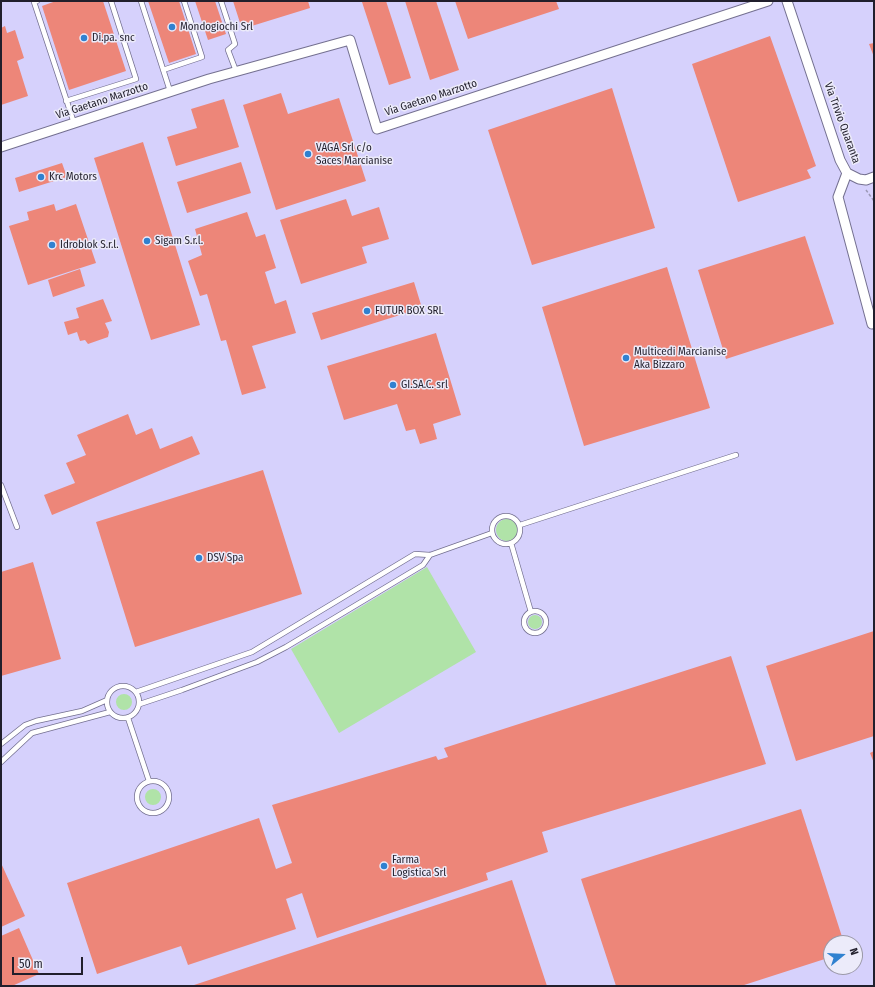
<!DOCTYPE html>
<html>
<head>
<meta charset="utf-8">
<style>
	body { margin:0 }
	#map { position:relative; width:875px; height:987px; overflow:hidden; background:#dfdbff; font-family:"Fira Sans Condensed",sans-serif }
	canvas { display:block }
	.frame { position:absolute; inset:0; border:2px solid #211f2c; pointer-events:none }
	.north { position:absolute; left:823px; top:935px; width:40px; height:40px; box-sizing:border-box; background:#ecebfa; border:1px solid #9b99a8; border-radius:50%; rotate:72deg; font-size:11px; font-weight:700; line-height:16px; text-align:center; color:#211f2c }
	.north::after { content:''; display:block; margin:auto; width:14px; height:18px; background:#3081d0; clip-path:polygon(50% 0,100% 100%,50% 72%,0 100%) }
	.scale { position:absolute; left:12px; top:957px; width:71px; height:18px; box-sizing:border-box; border:2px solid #211f2c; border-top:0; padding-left:5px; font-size:12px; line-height:14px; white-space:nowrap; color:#211f2c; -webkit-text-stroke:3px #ecebfa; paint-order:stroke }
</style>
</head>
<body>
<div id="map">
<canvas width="875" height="987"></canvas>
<div class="frame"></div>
<div class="north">N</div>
<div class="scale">50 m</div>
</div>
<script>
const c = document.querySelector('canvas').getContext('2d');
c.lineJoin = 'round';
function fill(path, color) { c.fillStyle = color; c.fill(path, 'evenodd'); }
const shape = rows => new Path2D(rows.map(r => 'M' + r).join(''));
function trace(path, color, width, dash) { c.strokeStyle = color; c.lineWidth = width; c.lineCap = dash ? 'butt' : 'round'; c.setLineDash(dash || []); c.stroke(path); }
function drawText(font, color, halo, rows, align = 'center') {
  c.font = font + ' "Fira Sans Condensed",sans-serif'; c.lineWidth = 3; c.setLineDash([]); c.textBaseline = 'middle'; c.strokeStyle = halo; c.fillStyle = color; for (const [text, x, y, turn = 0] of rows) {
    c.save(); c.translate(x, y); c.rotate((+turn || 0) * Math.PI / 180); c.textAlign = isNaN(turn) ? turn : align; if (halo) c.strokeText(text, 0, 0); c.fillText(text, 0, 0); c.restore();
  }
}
const built = shape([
	[1,1,874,1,874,986,1,986],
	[831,943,855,943,855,967,831,967]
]);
const green = shape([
	'496 530a11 11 0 1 1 22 0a11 11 0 1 1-22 0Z',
	[427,567,476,652,339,733,291,649],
	'528 622a7 7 0 1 1 14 0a7 7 0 1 1-14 0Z',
	'116 702a8 8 0 1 1 16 0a8 8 0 1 1-16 0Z',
	'145 797a8 8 0 1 1 16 0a8 8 0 1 1-16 0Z'
]);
const building = shape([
	[56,1,103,1,126,71,69,90,42,6],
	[148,1,179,1,196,54,169,63],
	[195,1,215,1,226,34,208,40],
	[233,1,308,1,310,8,242,29],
	[365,1,386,1,411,78,389,85,362,2],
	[405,1,436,1,459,70,430,80],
	[455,1,556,1,559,9,468,39],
	[5,26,7,33,15,30,24,58,17,61,28,96,1,105,1,28],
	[770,36,816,166,807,170,811,178,738,202,692,64],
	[874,43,874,57,869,44],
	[612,88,655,228,532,265,488,130],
	[281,93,288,114,339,98,366,181,276,210,243,105],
	[224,99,239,147,176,166,167,137,197,128,191,109],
	[143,142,200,325,151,340,94,158],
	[241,162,251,193,187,213,177,182],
	[62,163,67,177,19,192,15,178],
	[346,199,352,216,379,207,389,239,362,247,367,263,301,284,280,220],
	[54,204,56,211,76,204,96,263,28,285,9,226,29,220,27,212],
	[247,212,256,237,265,234,276,268,265,272,275,304,286,300,296,333,252,346,266,388,242,395,226,340,221,341,207,294,200,296,188,261,202,255,195,229],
	[805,236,834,324,726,359,698,270],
	[667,267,710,408,584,446,542,307],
	[80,269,85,286,53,297,48,280],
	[414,282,422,308,321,340,312,313],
	[103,299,112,321,105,323,109,332,108,337,88,344,85,340,80,341,77,332,68,335,64,322,79,318,76,308],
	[436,333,461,415,433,424,437,439,420,444,415,429,406,431,397,404,344,420,327,366],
	[128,414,136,435,152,428,160,449,192,436,200,454,52,515,44,495,75,483,66,463,86,455,77,435],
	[263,470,302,594,135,647,96,522],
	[33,562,61,659,1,676,1,572],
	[874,631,874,736,796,761,766,666],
	[731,656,766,764,542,832,548,852,486,873,488,880,317,938,302,893,286,899,296,929,188,965,181,946,97,974,67,883,259,818,276,869,292,863,272,805,436,756,438,760,448,757,444,748],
	[874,751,874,763,870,753],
	[801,809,844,943,831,943,831,957,741,986,616,986,581,879],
	[1,863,25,916,1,927],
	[512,880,547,986,191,986],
	[19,928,39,974,12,986,2,986,1,936]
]);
const path = shape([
	[866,190,874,201]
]);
const lane = shape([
	[37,1,34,2,74,123],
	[141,1,170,91],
	[221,1,235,44,228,50,236,71],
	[163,70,202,57,184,1],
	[66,101,136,79,111,1],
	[1,485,17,527],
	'492 530a14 14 0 1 1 28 0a14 14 0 1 1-28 0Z',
	[520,525,736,455],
	[511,543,531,612],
	'524 622a11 11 0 1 1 22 0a11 11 0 1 1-22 0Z',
	'107 702a16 16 0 1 1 32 0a16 16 0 1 1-32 0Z',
	[136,692,252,652,415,554,430,555,492,533],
	[140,704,182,690,257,662,286,647,423,565,430,555],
	[128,718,149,781],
	[1,744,25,725,36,721,82,711,107,700],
	[1,762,32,733,110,712],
	'137 797a16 16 0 1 1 32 0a16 16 0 1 1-32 0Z'
]);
const street = shape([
	[787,1,840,160,847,173,838,197,872,324],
	[1,147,209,79,350,40,377,129,768,1],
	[847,173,859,179,866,180,874,177]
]);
const markers = [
	[172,27,4,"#3081d0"],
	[84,38,4,"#3081d0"],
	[308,154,4,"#3081d0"],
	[41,177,4,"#3081d0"],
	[147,241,4,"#3081d0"],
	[52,245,4,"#3081d0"],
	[367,311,4,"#3081d0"],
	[626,358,4,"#3081d0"],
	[393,385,4,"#3081d0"],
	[199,558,4,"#3081d0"],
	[384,866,4,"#3081d0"]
];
const poiNames = [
	["Mondogiochi Srl",180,27],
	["Di.pa. snc",92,38],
	["VAGA Srl c/o",316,148],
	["Saces Marcianise",316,161],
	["Krc Motors",49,177],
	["Sigam S.r.l.",155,241],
	["Idroblok S.r.l.",60,245],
	["FUTUR BOX SRL",375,311],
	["Multicedi Marcianise",634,352],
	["Aka Bizzaro",634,365],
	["GI.SA.C. srl",401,385],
	["DSV Spa",207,558],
	["Farma",392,860],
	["Logistica Srl",392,873]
];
const streetNames = [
	["Via Gaetano Marzotto",431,98,-18],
	["Via Gaetano Marzotto",102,101,-18],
	["Via Trivio Quaranta",842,123,70]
];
fill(built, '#d6d1fc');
fill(green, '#b0e3a8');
fill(building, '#ed8679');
trace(lane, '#747090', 6);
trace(street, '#747090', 11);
trace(path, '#9c99b5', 1.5, [3, 2]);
trace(lane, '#fff', 4.5);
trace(street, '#fff', 9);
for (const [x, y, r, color] of markers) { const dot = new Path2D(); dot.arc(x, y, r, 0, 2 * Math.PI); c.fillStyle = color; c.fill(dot); trace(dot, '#ecebfa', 1.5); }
drawText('11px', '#211f2c', '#ecebfa', poiNames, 'left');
drawText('11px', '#211f2c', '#ecebfa', streetNames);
</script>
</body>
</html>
